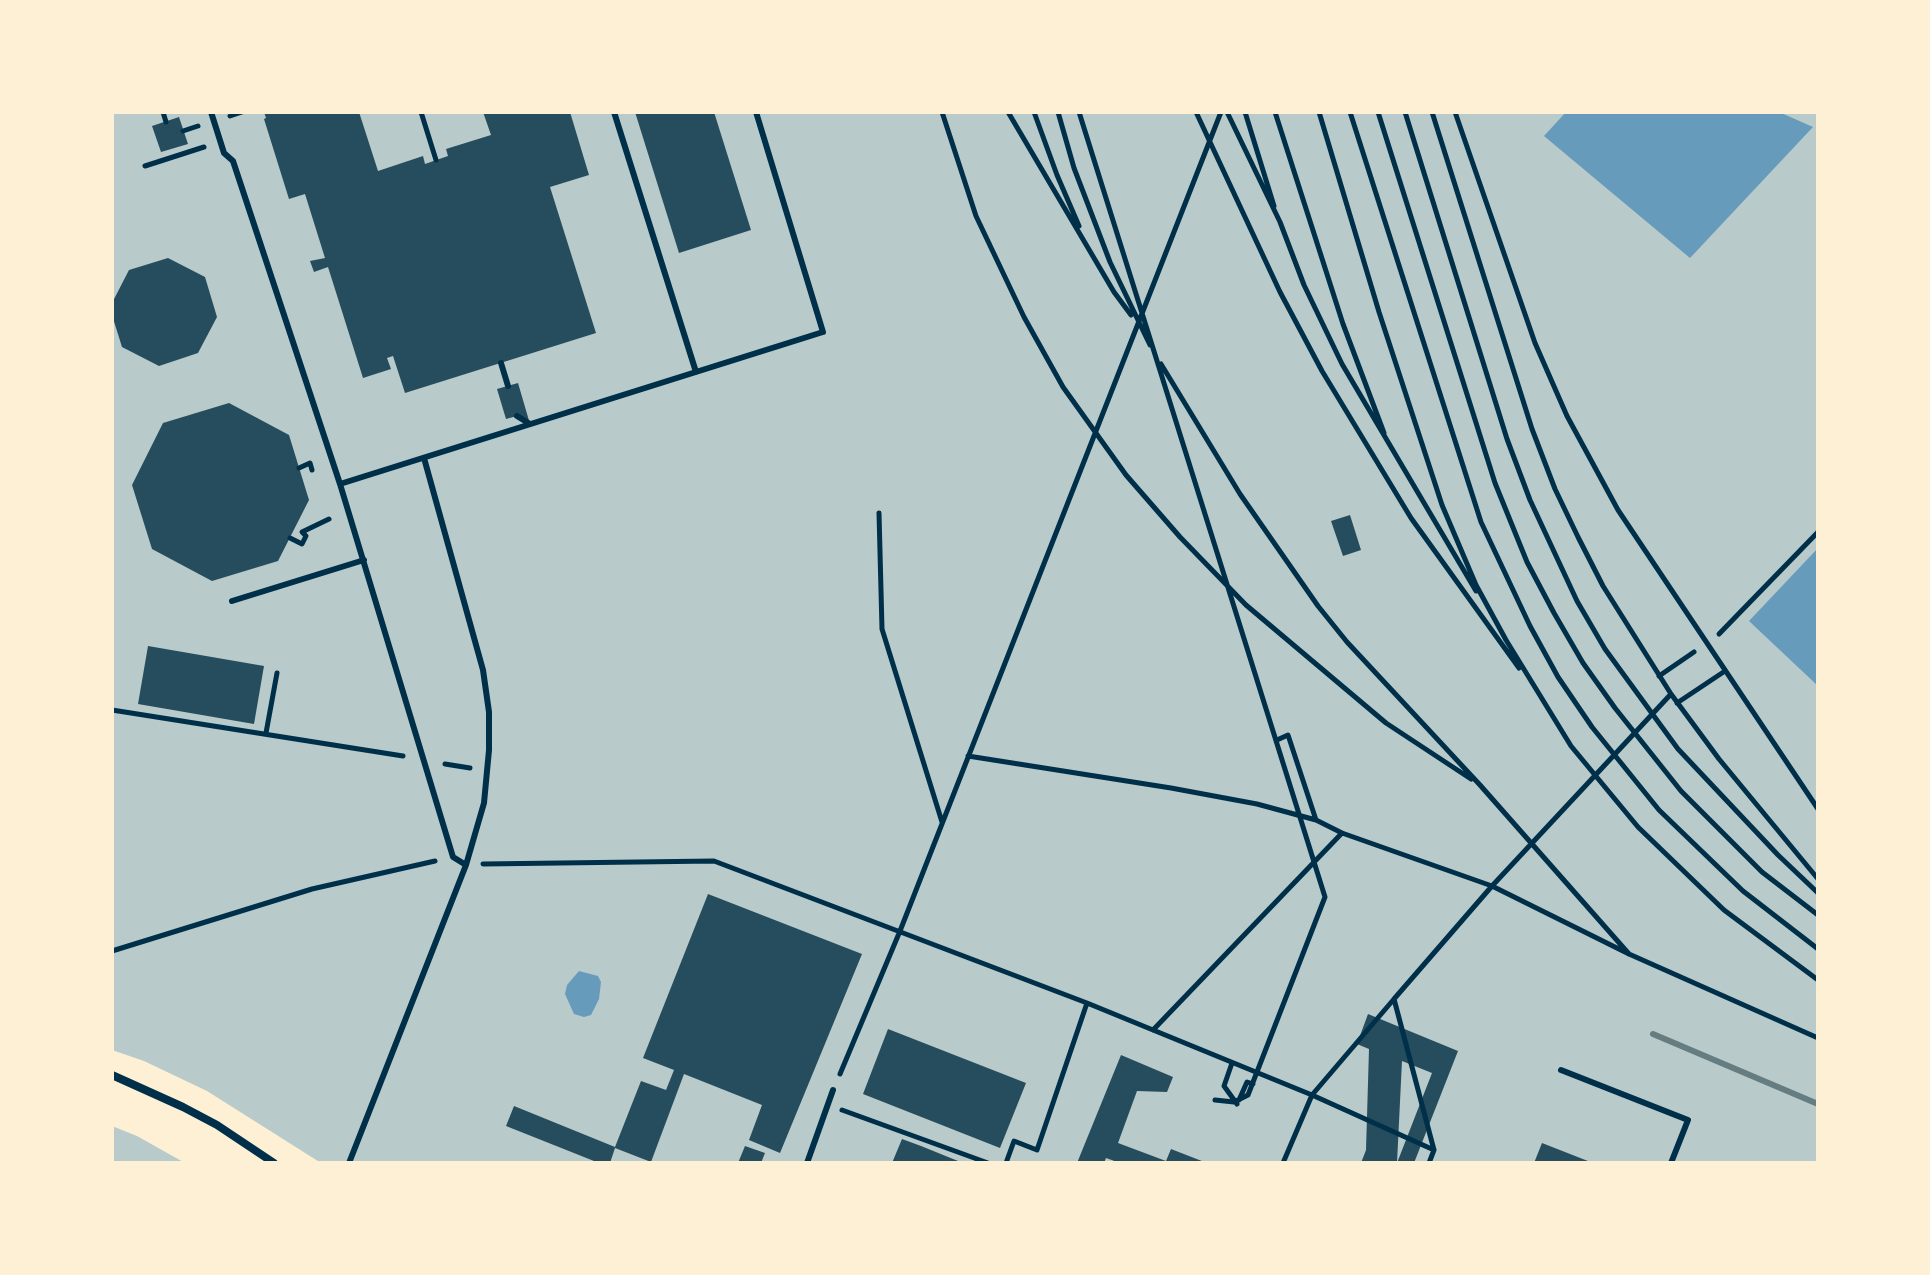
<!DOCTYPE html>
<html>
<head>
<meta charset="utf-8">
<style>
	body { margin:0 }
	#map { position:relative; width:1930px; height:1275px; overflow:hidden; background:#fdf0d5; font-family:"DejaVu Sans",sans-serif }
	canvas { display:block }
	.frame { position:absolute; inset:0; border:114px solid #fdf0d5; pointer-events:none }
</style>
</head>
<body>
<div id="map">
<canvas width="1930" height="1275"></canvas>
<div class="frame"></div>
</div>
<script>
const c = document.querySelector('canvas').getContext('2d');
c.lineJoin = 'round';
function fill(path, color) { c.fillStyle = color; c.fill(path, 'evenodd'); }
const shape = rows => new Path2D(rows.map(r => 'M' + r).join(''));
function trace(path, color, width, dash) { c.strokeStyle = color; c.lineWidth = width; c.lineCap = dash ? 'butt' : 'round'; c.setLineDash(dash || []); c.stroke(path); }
const green = shape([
	[112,112,1818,112,1818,1163,321,1163,207,1091,144,1061,112,1050],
	[112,1126,137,1136,185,1163,112,1163]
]);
const water = shape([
	[1566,112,1779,112,1813,127,1690,258,1544,136],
	[1818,548,1818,686,1749,621],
	[579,971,598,976,601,982,599,999,591,1015,584,1017,574,1014,565,994,567,985]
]);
const building = shape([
	[264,112,359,112,378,171,423,156,425,164,448,156,446,149,491,135,483,112,570,112,589,175,550,187,596,333,405,393,393,356,387,358,391,369,363,378,328,267,314,272,310,261,325,258,305,194,289,199,264,119,266,118],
	[635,112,714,112,751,230,679,253],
	[179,117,188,144,161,152,152,126],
	[168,258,205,277,217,317,198,353,159,366,122,347,112,315,112,303,129,270],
	[518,383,530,424,517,416,506,419,497,389],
	[229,403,289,435,309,500,278,561,212,581,152,549,132,485,163,423],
	[1350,515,1361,550,1343,556,1331,521],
	[148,646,264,666,254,724,138,704],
	[708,894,862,954,780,1153,749,1140,762,1105,684,1074,651,1162,615,1148,610,1163,599,1163,506,1126,514,1106,615,1147,641,1081,666,1090,674,1070,643,1058],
	[1368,1014,1458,1051,1414,1163,1397,1163,1432,1073,1402,1061,1397,1163,1361,1163,1366,1150,1369,1049,1357,1044],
	[888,1029,1026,1083,1000,1148,863,1094],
	[1121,1055,1173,1077,1167,1092,1137,1091,1118,1143,1166,1161,1171,1149,1207,1163,1120,1163,1106,1158,1104,1163,1077,1163],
	[902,1139,921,1146,963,1163,892,1163],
	[1542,1143,1593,1163,1534,1163],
	[745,1146,765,1153,761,1163,738,1163]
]);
const path = shape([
	[163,112,166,122],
	[421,112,436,160],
	[942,112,976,216,1024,317,1063,387,1126,475,1180,537,1246,605,1386,723,1471,779],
	[1008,112,1114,292,1131,315],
	[1034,112,1057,175,1079,226],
	[1058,112,1074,168,1110,262,1150,345],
	[1079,112,1325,897,1248,1095,1234,1102,1215,1100],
	[1196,112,1280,292,1322,371,1411,518,1519,668],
	[1227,112,1280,222,1304,285,1342,364,1476,591],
	[1245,112,1274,206],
	[1275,112,1343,324,1384,433],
	[1319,112,1379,312,1442,505,1476,585,1506,640,1571,746,1638,827,1724,910,1818,980],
	[1350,112,1481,522,1530,626,1558,677,1592,727,1659,810,1743,891,1818,949],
	[1378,112,1495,483,1527,562,1554,613,1583,663,1615,708,1681,791,1762,872,1818,915],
	[1405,112,1507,439,1530,500,1577,601,1605,649,1678,749,1778,855,1818,893],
	[1432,112,1532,429,1555,489,1578,537,1603,586,1671,694,1719,759,1818,879],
	[1455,112,1535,343,1567,416,1618,510,1818,809],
	[230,116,242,112],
	[183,131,198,126],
	[145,166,204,147],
	[1161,364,1240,494,1318,606,1347,642,1480,785,1629,954],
	[299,468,310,463,312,470],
	[879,513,882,629,942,822],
	[290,538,302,544,306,536,302,532,329,519],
	[1719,634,1818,532],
	[1659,676,1694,652],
	[1677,703,1725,671],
	[112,710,403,756],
	[266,733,277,673],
	[1277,740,1288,735,1316,820,1342,833],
	[968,756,1171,788,1257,804,1316,820],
	[445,764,470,768],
	[483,864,714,861,1087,1003,1312,1095,1434,1150],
	[112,951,312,889,435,861],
	[1153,1030,1342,833,1492,886,1629,954,1818,1038],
	[1232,1063,1224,1086,1237,1104],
	[840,1074,900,931,1221,112],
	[1239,1100,1247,1082,1253,1084],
	[842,1110,988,1163],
	[1006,1163,1014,1141,1037,1150,1087,1003],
	[1283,1163,1312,1095,1394,999],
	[1429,1163,1434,1150,1394,999,1492,886,1671,694]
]);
const service = shape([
	[211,112,224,153,233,161,340,484,453,857,466,865],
	[614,112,696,372],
	[501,363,508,386],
	[517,416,530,424],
	[340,484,823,332,756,112],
	[232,601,364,560],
	[1561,1070,1688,1120,1671,1163],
	[349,1163,466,865,484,803,489,750,489,712,483,670,424,458],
	[807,1163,833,1090]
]);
const minor = shape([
	[112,1075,183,1107,217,1125,274,1163]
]);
const rail = shape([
	[1653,1034,1818,1104]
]);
fill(green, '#b9caca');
fill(water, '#669bbc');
fill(building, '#264d5e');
trace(path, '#003049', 5);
trace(service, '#003049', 6);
trace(minor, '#003049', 8);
trace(rail, '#657d81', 6);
</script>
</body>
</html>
